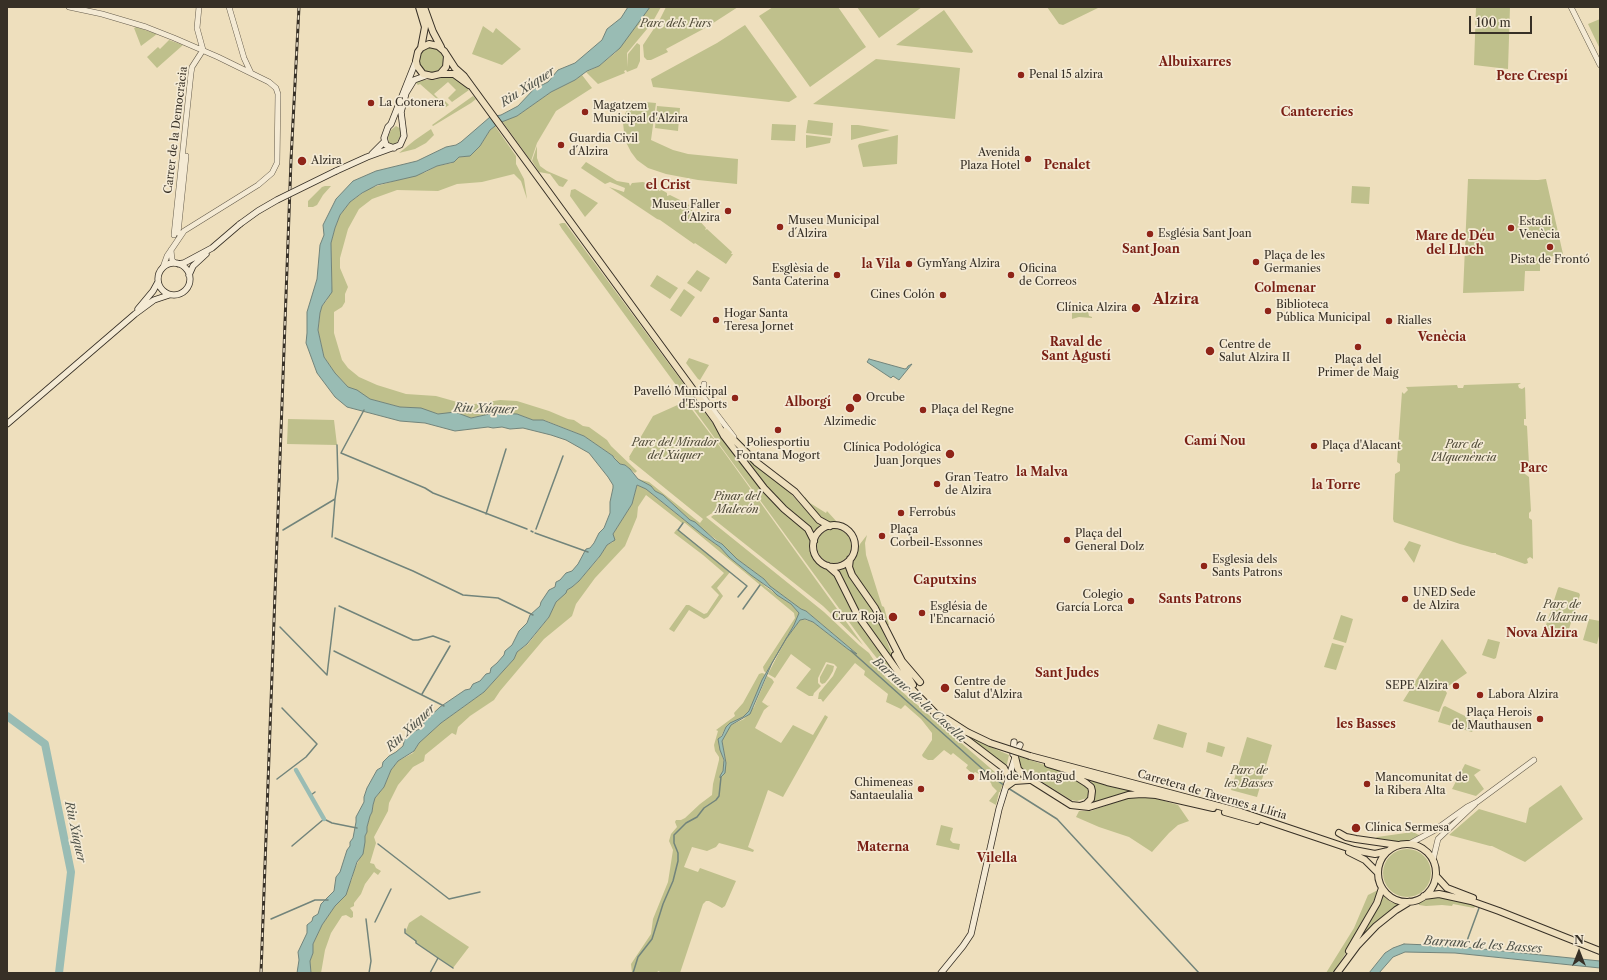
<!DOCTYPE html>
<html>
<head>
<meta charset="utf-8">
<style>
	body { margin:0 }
	#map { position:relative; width:1607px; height:980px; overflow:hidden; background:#eedfbd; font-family:"Libre Caslon Text",serif }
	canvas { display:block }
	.frame { position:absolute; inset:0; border:8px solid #373026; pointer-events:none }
	.north { position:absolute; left:1559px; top:932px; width:40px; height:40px; -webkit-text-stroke:3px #f4ead4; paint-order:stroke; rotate:0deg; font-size:11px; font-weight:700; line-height:16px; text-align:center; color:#373026 }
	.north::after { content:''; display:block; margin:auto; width:14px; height:18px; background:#373026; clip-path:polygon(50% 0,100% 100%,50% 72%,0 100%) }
	.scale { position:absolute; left:1469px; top:16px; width:63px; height:18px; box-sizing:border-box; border:2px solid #373026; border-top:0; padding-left:5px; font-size:12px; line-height:14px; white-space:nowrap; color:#373026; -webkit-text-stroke:3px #f4ead4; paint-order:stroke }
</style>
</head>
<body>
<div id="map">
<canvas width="1607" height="980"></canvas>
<div class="frame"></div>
<div class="north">N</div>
<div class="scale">100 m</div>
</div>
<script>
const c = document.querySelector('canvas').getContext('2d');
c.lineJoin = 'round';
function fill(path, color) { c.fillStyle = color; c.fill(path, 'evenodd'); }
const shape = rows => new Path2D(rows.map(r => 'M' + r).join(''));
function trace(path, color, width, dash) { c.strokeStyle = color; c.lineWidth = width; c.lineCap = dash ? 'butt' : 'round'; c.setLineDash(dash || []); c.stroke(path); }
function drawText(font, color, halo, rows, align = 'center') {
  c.font = font + ' "Libre Caslon Text",serif'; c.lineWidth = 3.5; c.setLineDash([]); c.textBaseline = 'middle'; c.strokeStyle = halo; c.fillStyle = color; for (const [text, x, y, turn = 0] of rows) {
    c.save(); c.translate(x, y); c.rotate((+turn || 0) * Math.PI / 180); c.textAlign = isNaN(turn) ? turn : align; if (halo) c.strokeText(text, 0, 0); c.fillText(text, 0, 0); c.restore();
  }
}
const green = shape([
	[650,7,661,7,652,23,627,53,628,67,628,54,637,43,640,45,640,61,637,68,627,72,626,70,624,71,625,73,598,84,586,72,599,66,615,53],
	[666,7,738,7,707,27,666,49,668,52,651,60,647,60,644,57,643,45,659,21],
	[773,7,838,7,866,47,810,87,759,16],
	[857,7,922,7,879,38],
	[1047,7,1100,7,1063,25,1059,24],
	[1476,7,1510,7,1508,69,1474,65],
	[944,10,973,51,972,53,896,45],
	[1600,19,1600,49,1588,24],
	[745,25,797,97,789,102,653,87,651,79,717,43],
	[483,26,493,33,496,28,521,49,502,65,472,54],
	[136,27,157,34,141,46,134,28],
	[169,40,183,45,157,68,147,57,158,47,160,49],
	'419 60a13 13 0 1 1 26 0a13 13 0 1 1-26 0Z',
	[876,59,960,68,955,119,813,104],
	[582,75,592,88,556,111,537,143,531,161,502,121,517,116,551,92,575,80],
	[452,76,463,83,469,90,452,102,448,98,456,90,448,82,434,94,443,103,445,101,449,105,446,107,420,84,418,85,416,83,421,80,435,80,444,77],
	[473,96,476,99,471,103,433,126,432,125],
	[645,102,656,103,651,140,673,150,688,154,738,159,737,184,698,180,666,174,648,168,637,160,631,152,625,140,623,123,625,114,627,110],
	[657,106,680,108,678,131,655,128],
	[808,120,833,123,832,136,806,133],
	[772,124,796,125,795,141,771,140],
	[851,125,858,125,890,130,851,140],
	[396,126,401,129,401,135,396,144,393,145,389,143,388,137,391,130],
	[495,126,516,156,516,164,524,179,527,199,521,181,514,174,482,182,457,184,438,191,397,190,372,199,359,209,348,229,340,258,340,268,348,287,345,294,345,302,342,307,334,312,334,333,342,360,348,368,359,377,377,385,406,394,436,396,468,405,500,400,517,401,549,411,568,419,574,420,583,426,589,427,607,440,611,446,637,471,635,473,625,465,620,464,613,456,584,436,544,420,533,420,517,414,494,413,471,418,458,414,438,414,414,408,400,407,370,399,348,387,335,373,324,357,318,330,320,313,322,306,327,300,332,285,331,243,335,228,340,215,350,202,370,188,426,172,437,166,452,163,459,157,467,156,480,146,490,130],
	[431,129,434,135,426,143,415,149,399,153,415,140],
	[806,135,831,138,830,143,806,148],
	[898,135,897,164,863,167,858,146,859,144],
	[537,146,537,158,540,166,547,171,568,180,563,187,559,186,550,174,539,172,532,161],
	[586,162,617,181,629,183,630,186,632,183,643,182,651,185,651,187,653,186,659,189,659,191,662,190,667,193,667,196,670,195,688,204,696,216,694,218,697,218,706,228,705,230,707,229,732,252,731,254,733,254,726,264,695,243,694,244,660,220,657,219,609,187,624,192,625,188,610,182,605,184,581,168],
	[1468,179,1538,180,1546,179,1563,254,1540,259,1540,271,1525,271,1524,291,1463,293],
	[325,186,331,186,323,195,317,205,313,207,308,207,308,201,322,187],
	[1352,186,1370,187,1369,204,1351,203],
	[575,189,598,203,585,217,570,196,571,190],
	[562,223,565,223,762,490,781,510,807,532,810,537,809,549,813,558,821,566,829,570,834,574,852,612,898,679,887,671,860,637,562,229,559,224],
	[697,270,710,278,701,292,687,283],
	[657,275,678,288,670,299,650,286],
	[684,289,695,297,681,317,670,310],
	[1072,304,1076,304,1076,307,1084,308,1083,310,1088,311,1089,316,1092,317,1092,318,1079,317,1072,319],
	[689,358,709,365,700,380,698,379,686,363],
	[1519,383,1521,383,1518,385,1519,388,1522,389,1525,387,1526,419,1524,419,1524,425,1527,426,1529,464,1525,468,1525,474,1529,477,1531,511,1529,513,1529,518,1532,520,1533,559,1530,557,1527,559,1528,563,1525,564,1496,554,1496,553,1492,553,1460,544,1394,522,1393,519,1395,474,1400,471,1400,464,1397,462,1402,392,1404,394,1408,390,1406,387,1457,385,1458,388,1463,388,1464,385],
	[684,399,724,452,863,645,823,606,711,517,716,513,720,512,720,511,714,512,706,517,824,612,859,645,869,653,885,677,1004,780,1000,792,999,792,996,805,989,801,997,791,992,786,991,783,982,774,981,775,975,772,973,774,966,768,968,765,953,753,951,755,944,750,933,760,928,760,923,757,922,755,932,740,932,733,921,719,905,705,901,709,886,702,888,694,864,675,865,671,855,663,823,702,821,699,818,699,819,693,833,676,837,667,834,664,826,662,818,678,818,683,821,686,814,693,813,696,809,696,796,688,811,669,791,654,775,678,768,674,786,639,800,620,802,619,813,622,849,650,856,653,806,611,801,609,770,586,764,579,737,559,722,544,690,520,663,495,655,491,651,486,638,479,649,482,700,523,703,519,629,459,630,458,629,457,653,416,682,403],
	[288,419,334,420,337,445,287,444],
	[746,457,783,485,820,526,814,531,786,506,768,488],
	[637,485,646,489,703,535,720,547,740,566,760,581,766,587,791,604,799,612,799,617,794,625,766,673,764,671,763,667,795,618,794,613,685,523,682,523,646,495,638,507,637,517,625,546,595,578,576,604,572,616,544,639,500,691,494,700,470,716,458,727,456,735,452,733,425,755,424,761,413,767,398,785,389,803,388,811,374,837,376,843,370,863,374,864,376,868,381,871,378,875,374,872,365,884,361,894,354,903,354,906,350,908,353,912,353,917,351,918,346,915,342,916,331,933,325,950,321,973,311,973,310,961,313,953,313,944,322,925,335,906,346,894,347,888,352,879,354,870,363,852,365,836,367,832,367,827,370,816,372,812,373,805,375,798,384,787,391,770,398,761,413,753,419,743,441,723,484,692,514,659,517,652,528,644,549,617,556,602,567,590,572,587,579,581,598,559,607,545,613,542,613,534,632,504],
	[805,497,810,503,826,513,827,511,837,522,829,522,820,517,814,511,804,498],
	[677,529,730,572,717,588,723,596,708,617,704,619,689,610,674,632,669,629,686,605,689,605,704,614,707,613,719,595,711,587,724,573,703,555,674,533],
	'817 546a17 17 0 1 1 34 0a17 17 0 1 1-34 0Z',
	[867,535,865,543,866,555,882,606,884,607,889,625,888,625,877,604,863,586,853,569,853,563,860,544],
	[1409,541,1421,545,1414,563,1404,549],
	[846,567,851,580,872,608,881,626,896,665,858,610,838,570],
	[1559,587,1579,593,1580,595,1567,635,1565,636,1546,630,1545,628,1558,588],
	[1341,615,1353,619,1346,643,1333,639],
	[1589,619,1600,621,1600,632,1597,644,1583,640],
	[1442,639,1467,673,1444,689,1447,693,1439,712,1403,701],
	[1488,639,1500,642,1496,658,1494,659,1482,655],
	[1332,643,1344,646,1336,670,1324,667],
	[827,664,834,666,833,671,829,678,825,683,822,684,820,682,820,677],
	[762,673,765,674,749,711,743,717,726,727,720,738,719,745,724,762,723,771,720,778,726,763,722,741,728,728,731,725,744,719,754,707,767,676,772,679,774,682,762,702,768,706,770,705,764,710,755,728,781,743,793,725,813,735,825,715,828,717,783,797,768,790,748,847,754,850,753,852,719,843,716,847,707,851,692,847,684,867,698,872,700,868,736,881,725,906,722,908,709,901,706,901,703,904,680,973,663,973,658,971,657,973,638,972,632,973,631,964,651,934,653,919,668,882,673,850,669,841,671,834,677,827,675,822,676,820,681,820,685,818,700,804,712,795,713,784,719,760,719,757,715,751,714,745,718,731,716,730,735,716,734,713,743,703,759,674],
	[1445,706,1477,722,1472,732,1438,722,1443,707],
	[1158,724,1187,733,1183,748,1153,739],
	[960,732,986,745,1009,755,1007,764,1005,766],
	[1247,737,1272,745,1257,797,1231,790],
	[1208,742,1225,747,1222,757,1206,752],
	[1018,756,1063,771,1082,781,1088,787,1089,793,1087,798,1077,801,1071,800,1025,771,1021,767],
	[1465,764,1481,770,1474,775,1484,789,1476,796,1452,789],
	[1088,778,1135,790,1092,803,1095,792,1094,785],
	[1561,785,1583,819,1525,862,1492,846,1490,846,1449,835,1479,809,1526,823,1529,808],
	[1138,796,1154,798,1178,805,1189,821,1178,825,1169,833,1152,852,1129,837,1099,827,1076,817,1079,811,1091,811,1124,799],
	[941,825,953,828,950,840,953,843,960,844,959,850,936,845],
	[1413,832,1421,836,1409,841,1393,842,1375,839,1377,837],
	'1383 873a24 24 0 1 1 48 0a24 24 0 1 1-48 0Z',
	[1378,890,1378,892,1349,948,1333,973,1326,973,1354,928,1368,895],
	[1383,896,1391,902,1399,905,1357,942],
	[1435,897,1441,897,1476,905,1474,908,1453,904,1452,906,1442,905,1426,906,1419,905,1419,903,1426,900],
	[421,915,469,947,453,968,416,943,415,941,405,933,409,923]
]);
const water = shape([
	[628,7,650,7,620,48,599,66,587,71,575,80,551,92,517,116,499,123,490,130,480,146,470,156,459,157,454,162,437,166,416,176,377,185,362,193,350,202,340,215,335,228,331,243,332,292,322,306,320,313,318,330,324,357,335,373,348,387,357,390,370,399,400,407,421,408,438,414,455,412,471,418,494,413,517,414,533,420,543,420,584,436,613,456,614,458,620,464,625,465,630,469,638,479,651,486,655,491,663,495,690,520,695,522,715,540,722,544,737,559,764,579,770,586,801,609,806,611,857,654,849,650,813,622,805,619,800,620,786,639,772,663,750,714,731,725,722,741,726,763,725,773,720,778,720,776,723,771,724,760,720,750,718,739,722,736,726,727,730,723,743,717,749,711,762,680,794,625,799,613,791,604,777,595,772,590,751,575,729,557,720,547,703,535,646,489,637,485,632,504,613,534,615,540,607,545,600,556,579,581,572,587,567,590,566,593,556,602,549,617,527,644,517,652,514,659,484,692,441,723,419,743,414,751,398,761,391,770,384,787,375,798,373,805,372,812,370,816,367,827,367,832,365,836,365,842,363,854,357,862,346,895,335,906,322,925,313,944,313,953,310,961,311,973,297,973,299,960,298,952,307,933,307,925,312,921,313,917,318,914,321,904,334,891,336,877,340,872,347,850,350,846,350,842,353,838,356,822,356,817,364,802,364,797,367,788,377,770,382,767,383,762,389,756,396,752,403,746,405,738,411,733,423,727,424,722,440,707,465,690,470,689,473,684,480,681,486,674,490,673,491,668,497,663,504,655,505,651,512,645,519,631,527,623,530,615,540,606,541,602,549,590,555,587,556,582,560,580,566,573,572,571,578,564,586,549,590,548,594,543,599,533,604,528,610,513,610,502,613,488,613,485,608,477,589,453,566,440,551,435,523,428,510,429,502,427,493,428,488,427,455,431,425,423,400,421,347,407,335,397,317,373,306,343,307,333,307,312,317,279,320,245,324,235,323,225,336,199,353,181,376,171,417,161,446,147,456,145,461,142,490,117,501,115,518,106,534,89,548,82,558,70,575,63,602,40,607,29,621,18,628,7],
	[869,359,905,369,907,368,908,366,912,364,899,380,893,376,891,378,867,362,869,359],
	[1404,944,1454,946,1600,961,1600,968,1455,953,1405,952,1393,957,1379,973,1369,973,1385,953,1393,948,1404,944]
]);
const stream = shape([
	[364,410,342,451,341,453,425,488,433,493,527,529],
	[335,499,338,479,337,445],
	[486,514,506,449],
	[683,523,678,530,747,586,738,597],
	[536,529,563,456],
	[283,530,335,499,332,537],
	[531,531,533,532],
	[535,533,588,552],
	[335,538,413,571,463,595,498,598,533,615],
	[339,606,413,640,418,640,433,636,449,642],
	[743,609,760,585],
	[280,627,327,675,335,608],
	[334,651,444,706],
	[851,651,987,773,1005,786],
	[422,694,450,646],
	[296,769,311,795,315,792],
	[277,779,306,757,317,744,282,708],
	[1008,788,1057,819,1199,973],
	[378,844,449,899,480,892],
	[292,846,324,819,332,823,357,828],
	[271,919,315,900,328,900],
	[366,919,371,961,369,973],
	[375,922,391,889],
	[405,929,405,933,416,941,416,943,438,958],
	[1466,948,1468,938,1479,908],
	[430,973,438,958,453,968],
	[633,973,638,957,652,939,663,904,673,881,678,861,678,853,674,843,674,835,686,823,697,817,704,808,716,800,719,796,721,777]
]);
const canal = shape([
	[296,770,324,819]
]);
const river = shape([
	[7,716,45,744,71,872,59,973]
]);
const tertiary = shape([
	[69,7,102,14,146,27,174,38,218,57,269,82,276,88,278,94,277,163,272,173,258,185,184,231,167,256,163,267],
	[229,7,244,58,251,73],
	[1571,7,1600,65],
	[178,233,186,156],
	[174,235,191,73,192,67,203,50,197,28,199,7],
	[171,250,172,260,175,263],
	[704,384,702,395,734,437],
	[1409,844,1435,830,1467,807,1477,802,1534,760],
	[1433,860,1438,839,1475,804]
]);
const secondary = shape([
	[394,148,386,145,384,138,388,127,391,124,416,61],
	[372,154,384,142],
	[336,171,367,157,400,145,404,136,401,112,406,93,414,80,428,75],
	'158 279a16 16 0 1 1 32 0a16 16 0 1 1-32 0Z',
	[179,264,184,263,212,248,240,224],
	[189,275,193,266,206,254],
	[138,309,153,291,158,282],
	[7,424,135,314,154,300,169,295],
	[1013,754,1014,742],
	[941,973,963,946,971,934,999,809,1017,751,1020,745]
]);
const primary = shape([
	[419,7,425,27,421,48],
	[424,7,433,32,441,47],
	[440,74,446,67,447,56],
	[469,85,454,74,440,74,432,76,423,74,417,66,416,61,418,52,421,48,429,44,438,46,444,51,455,68,464,76,716,421,724,436,764,488,784,509,808,529,814,541],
	[725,431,756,462,795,492,819,520,830,526],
	'813 546a21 21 0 1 1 42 0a21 21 0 1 1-42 0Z',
	[850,559,849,567,852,575,875,608,902,661,920,682],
	[828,566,837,574,858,616,906,683,938,716,962,736,1004,768,1009,778],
	[895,655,913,685],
	[947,719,967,732],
	[1030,756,1241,812,1354,850,1375,854,1388,851],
	[1015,757,1018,769,1025,776,1071,805,1089,807,1128,795,1142,794,1156,795,1213,808],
	[1048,764,1107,782,1151,792],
	[1075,776,1086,783,1091,787,1092,791,1091,799,1086,804,1080,806],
	[1007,786,1014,781,1029,780],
	[1225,812,1257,821],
	[1339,833,1346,837,1356,839,1398,845],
	'1378 873a29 29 0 1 1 58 0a29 29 0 1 1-58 0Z',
	[1349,852,1365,860,1378,873],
	[1436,876,1447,888,1473,898],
	[1424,896,1439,894,1471,901,1499,911,1600,951],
	[1349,951,1377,903,1382,888],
	[1337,973,1357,946,1376,926,1396,910,1409,902]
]);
const rail = shape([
	[261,973,291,160,299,7]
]);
const secondaryBridge = shape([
	[240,224,258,211,277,200,336,171]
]);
const primaryBridge = shape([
	[967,732,990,743,1030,756]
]);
const markers = [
	[1021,75,4,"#8f2418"],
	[371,103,4,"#8f2418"],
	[585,112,4,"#8f2418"],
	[561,145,4,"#8f2418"],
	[1028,159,4,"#8f2418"],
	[302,161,5,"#8f2418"],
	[728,211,4,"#8f2418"],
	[780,227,4,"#8f2418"],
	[1511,228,4,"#8f2418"],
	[1150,234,4,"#8f2418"],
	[1550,247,4,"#8f2418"],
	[1256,262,4,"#8f2418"],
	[909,264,4,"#8f2418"],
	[837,275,4,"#8f2418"],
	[1011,275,4,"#8f2418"],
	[943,295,4,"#8f2418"],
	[1136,308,5,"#8f2418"],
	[1268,311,4,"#8f2418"],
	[716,320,4,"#8f2418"],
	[1389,321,4,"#8f2418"],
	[1358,347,4,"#8f2418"],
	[1210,351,5,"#8f2418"],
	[735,398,4,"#8f2418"],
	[857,398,5,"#8f2418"],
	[850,408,5,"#8f2418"],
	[923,410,4,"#8f2418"],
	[778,430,4,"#8f2418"],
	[1314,446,4,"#8f2418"],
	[950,454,5,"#8f2418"],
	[937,484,4,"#8f2418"],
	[901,513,4,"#8f2418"],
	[882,536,4,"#8f2418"],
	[1067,540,4,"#8f2418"],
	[1204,566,4,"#8f2418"],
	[1405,599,4,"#8f2418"],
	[1131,601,4,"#8f2418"],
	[922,613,4,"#8f2418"],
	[893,617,5,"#8f2418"],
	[1456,686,4,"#8f2418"],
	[945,688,5,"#8f2418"],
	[1480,695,4,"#8f2418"],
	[1540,719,4,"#8f2418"],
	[971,777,4,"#8f2418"],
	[1367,784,4,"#8f2418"],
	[921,789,4,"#8f2418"],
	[1356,828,5,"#8f2418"]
];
const parkNames = [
	["Parc dels Furs",676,24],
	["Parc del Mirador",675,443],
	["del Xúquer",675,456],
	["Parc de",1464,445],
	["l'Alquenència",1464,458],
	["Pinar del",737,497],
	["Malecón",737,510],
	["Parc de",1562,605],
	["la Marina",1562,618],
	["Parc de",1249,771],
	["les Basses",1249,784]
];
const poiNames = [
	["Penal 15 alzira",1029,75],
	["La Cotonera",379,103],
	["Magatzem",593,106],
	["Municipal d'Alzira",593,119],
	["Guardia Civil",569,139],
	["d´Alzira",569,152],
	["Avenida",1020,153,"right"],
	["Plaza Hotel",1020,166,"right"],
	["Alzira",311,161],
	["Museu Faller",720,205,"right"],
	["d´Alzira",720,218,"right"],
	["Museu Municipal",788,221],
	["d´Alzira",788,234],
	["Estadi",1519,222],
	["Venècia",1519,235],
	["Església Sant Joan",1158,234],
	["Plaça de les",1264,256],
	["Germanies",1264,269],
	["Pista de Frontó",1550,260,"center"],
	["GymYang Alzira",917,264],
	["Esglèsia de",829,269,"right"],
	["Santa Caterina",829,282,"right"],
	["Oficina",1019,269],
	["de Correos",1019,282],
	["Cines Colón",935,295,"right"],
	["Biblioteca",1276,305],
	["Pública Municipal",1276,318],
	["Clínica Alzira",1127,308,"right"],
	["Hogar Santa",724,314],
	["Teresa Jornet",724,327],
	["Rialles",1397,321],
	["Centre de",1219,345],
	["Salut Alzira II",1219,358],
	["Plaça del",1358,360,"center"],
	["Primer de Maig",1358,373,"center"],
	["Pavelló Municipal",727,392,"right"],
	["d'Esports",727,405,"right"],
	["Orcube",866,398],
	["Plaça del Regne",931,410],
	["Alzimedic",850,422,"center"],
	["Poliesportiu",778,443,"center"],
	["Fontana Mogort",778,456,"center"],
	["Plaça d'Alacant",1322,446],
	["Clínica Podológica",941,448,"right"],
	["Juan Jorques",941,461,"right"],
	["Gran Teatro",945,478],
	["de Alzira",945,491],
	["Ferrobús",909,513],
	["Plaça",890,530],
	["Corbeil-Essonnes",890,543],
	["Plaça del",1075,534],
	["General Dolz",1075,547],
	["Esglesia dels",1212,560],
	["Sants Patrons",1212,573],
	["UNED Sede",1413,593],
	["de Alzira",1413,606],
	["Colegio",1123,595,"right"],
	["García Lorca",1123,608,"right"],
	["Església de",930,607],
	["l'Encarnació",930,620],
	["Cruz Roja",884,617,"right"],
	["Centre de",954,682],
	["Salut d'Alzira",954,695],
	["SEPE Alzira",1448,686,"right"],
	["Labora Alzira",1488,695],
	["Plaça Herois",1532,713,"right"],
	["de Mauthausen",1532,726,"right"],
	["Molí de Montagud",979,777],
	["Mancomunitat de",1375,778],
	["la Ribera Alta",1375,791],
	["Chimeneas",913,783,"right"],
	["Santaeulalia",913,796,"right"],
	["Clínica Sermesa",1365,828]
];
const streetNames = [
	["Carrer de la Democràcia",176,130,-83],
	["Carretera de Tavernes a Llíria",1212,795,16]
];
const neighbourhoodNames = [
	["Albuixarres",1195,63],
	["Pere Crespí",1532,77],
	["Cantereries",1317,113],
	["Penalet",1067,166],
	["el Crist",668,186],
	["Mare de Déu",1455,237],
	["del Lluch",1455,251],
	["Sant Joan",1151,250],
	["la Vila",881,265],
	["Colmenar",1285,289],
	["Venècia",1442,338],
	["Raval de",1076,343],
	["Sant Agustí",1076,357],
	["Alborgí",808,403],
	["Camí Nou",1215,442],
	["Parc",1534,469],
	["la Malva",1042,473],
	["la Torre",1336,486],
	["Caputxins",945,581],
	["Sants Patrons",1200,600],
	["Nova Alzira",1542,634],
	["Sant Judes",1067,674],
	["les Basses",1366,725],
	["Materna",883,848],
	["Vilella",997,859]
];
const waterNames = [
	["Riu Xúquer",528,87,-33],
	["Riu Xúquer",485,409,2],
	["Barranc de la Casella",919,700,42],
	["Riu Xúquer",411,728,-43],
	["Riu Xúquer",75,832,78],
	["Barranc de les Basses",1483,945,4]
];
const districtNames = [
	["Alzira",1176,300]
];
fill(green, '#bfc08c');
fill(water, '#99bcb4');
trace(water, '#72847b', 1);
trace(stream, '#72847b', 1.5);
trace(canal, '#99bcb4', 4.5);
trace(river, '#99bcb4', 8);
trace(tertiary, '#655c4c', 6);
trace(secondary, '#373026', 7);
trace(primary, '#373026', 8);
trace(tertiary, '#f4ead4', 5);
trace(secondary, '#f4ead4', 5.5);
trace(primary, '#eedfbd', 6);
trace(rail, '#373026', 3);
trace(rail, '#f4ead4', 1.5, [4.5]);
trace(secondaryBridge, '#373026', 7, []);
trace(primaryBridge, '#373026', 8, []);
trace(secondaryBridge, '#f4ead4', 5.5);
trace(primaryBridge, '#eedfbd', 6);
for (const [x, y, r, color] of markers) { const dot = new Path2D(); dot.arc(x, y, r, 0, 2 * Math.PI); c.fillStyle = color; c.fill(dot); trace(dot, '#f4ead4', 1.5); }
drawText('italic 11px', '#524d3a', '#f4ead4', parkNames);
drawText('11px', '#373026', '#f4ead4', poiNames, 'left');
drawText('11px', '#373026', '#f4ead4', streetNames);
drawText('bold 12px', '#7a1f14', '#f4ead4', neighbourhoodNames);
drawText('italic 12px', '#50534a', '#f4ead4', waterNames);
drawText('bold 15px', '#7a1f14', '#f4ead4', districtNames);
</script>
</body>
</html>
